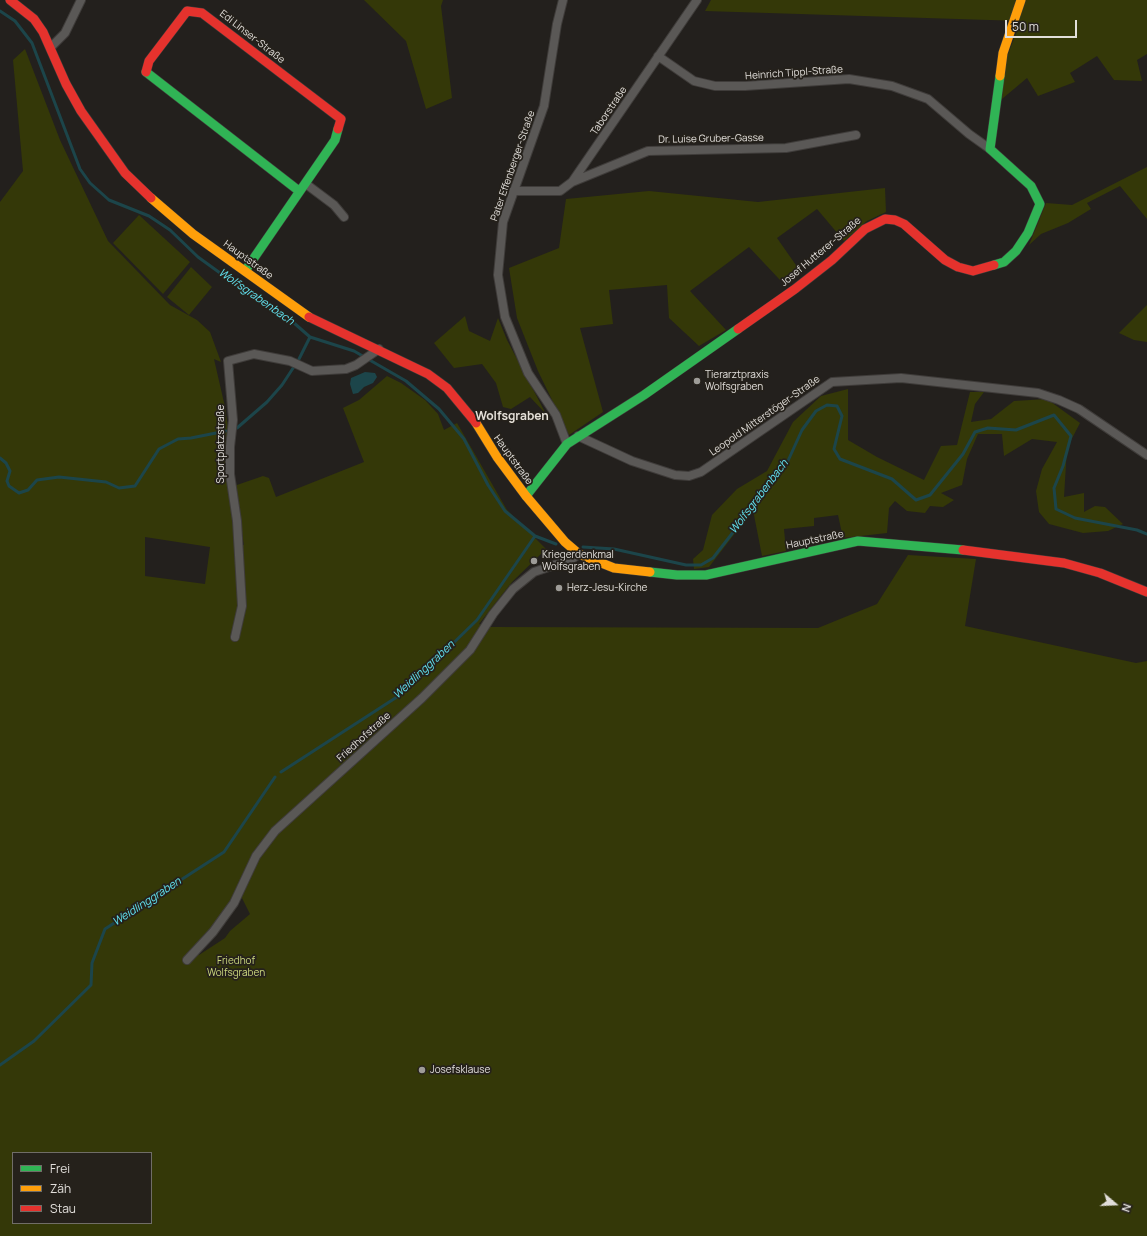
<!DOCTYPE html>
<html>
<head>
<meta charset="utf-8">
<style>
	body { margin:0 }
	#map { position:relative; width:1147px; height:1236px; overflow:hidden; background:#23201d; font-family:Manrope,sans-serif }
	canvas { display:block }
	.legend { position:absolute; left:12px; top:1152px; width:140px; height:72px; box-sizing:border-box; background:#25211b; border:1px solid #706d67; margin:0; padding:5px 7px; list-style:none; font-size:12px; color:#e1deda }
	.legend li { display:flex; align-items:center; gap:8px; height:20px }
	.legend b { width:20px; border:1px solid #706d67 }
	.north { position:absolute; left:1095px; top:1184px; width:40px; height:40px; -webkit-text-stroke:3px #25211b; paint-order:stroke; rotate:109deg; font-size:11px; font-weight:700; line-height:16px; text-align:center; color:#e1deda }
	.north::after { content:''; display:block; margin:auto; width:14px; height:18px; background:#e1deda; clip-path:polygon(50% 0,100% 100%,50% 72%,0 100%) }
	.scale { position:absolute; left:1005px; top:20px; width:72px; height:18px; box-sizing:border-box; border:2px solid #e1deda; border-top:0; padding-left:5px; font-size:12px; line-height:14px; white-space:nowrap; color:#e1deda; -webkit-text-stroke:3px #25211b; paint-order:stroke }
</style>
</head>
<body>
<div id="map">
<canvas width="1147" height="1236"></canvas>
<ul class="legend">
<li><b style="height:5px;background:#30b455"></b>Frei</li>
<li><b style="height:5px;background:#ff9f0a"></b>Zäh</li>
<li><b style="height:5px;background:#e5322d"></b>Stau</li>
</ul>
<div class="north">N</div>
<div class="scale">50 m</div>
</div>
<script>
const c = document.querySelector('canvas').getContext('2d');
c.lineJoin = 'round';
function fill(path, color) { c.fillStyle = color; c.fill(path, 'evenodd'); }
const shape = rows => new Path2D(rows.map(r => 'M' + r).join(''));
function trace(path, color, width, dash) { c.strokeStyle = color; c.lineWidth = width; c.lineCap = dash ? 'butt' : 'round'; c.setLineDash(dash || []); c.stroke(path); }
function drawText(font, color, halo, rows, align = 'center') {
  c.font = font + ' Manrope,sans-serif'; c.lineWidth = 3.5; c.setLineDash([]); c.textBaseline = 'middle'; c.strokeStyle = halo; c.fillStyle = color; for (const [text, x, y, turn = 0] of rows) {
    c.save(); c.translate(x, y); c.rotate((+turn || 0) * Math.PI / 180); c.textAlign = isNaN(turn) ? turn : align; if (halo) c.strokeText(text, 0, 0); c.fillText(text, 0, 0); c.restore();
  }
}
const green = shape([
	[364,0,443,0,441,6,452,98,426,109,406,41],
	[711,0,1147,0,1147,54,1137,60,1142,81,1114,80,1097,56,1070,73,1075,82,1038,96,1027,78,1002,99,1004,64,1021,21,705,11],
	[25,49,60,140,108,241,170,305,197,320,210,332,221,362,214,359,225,407,229,434,226,463,228,488,234,520,234,543,244,545,234,486,263,476,269,478,276,497,364,462,343,408,359,400,387,376,401,383,425,400,438,414,444,430,457,423,507,510,546,549,512,582,479,624,492,627,818,628,877,604,908,555,976,559,965,626,1136,663,1147,661,1147,1236,0,1236,0,202,23,171,13,60],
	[145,537,210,547,205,584,145,576],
	[242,898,250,914,230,931,225,938,199,955,200,944,234,902],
	[13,1153,151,1153,151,1223,13,1223],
	[1147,167,1147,219,1120,186,1087,203,1091,209,1068,223,1041,234,1029,245,1046,203,1072,205],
	[885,188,886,212,867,221,844,241,817,209,777,238,798,268,780,280,749,247,690,291,726,330,699,346,669,318,667,285,609,290,613,324,580,328,603,412,569,435,538,371,517,318,509,268,559,248,566,199,649,191,758,202],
	[139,215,190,262,163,294,113,243],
	[191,267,212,287,189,315,167,297],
	[1147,305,1147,342,1134,340,1119,333],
	[465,316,469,331,490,341,498,318,507,340,546,414,530,397,511,409,503,407,496,383,482,364,454,368,434,343],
	[848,389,848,440,877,457,924,480,941,446,957,445,970,392,984,392,975,404,971,422,991,419,1014,401,1047,399,1080,423,1067,448,1064,497,1084,493,1084,512,1095,506,1105,507,1123,524,1108,531,1083,533,1049,524,1039,512,1036,491,1042,469,1057,442,1032,439,1004,456,1002,434,978,434,967,459,962,485,941,493,954,500,943,507,930,506,925,513,907,511,895,501,889,508,887,533,843,538,838,515,814,518,814,526,784,529,786,551,762,556,753,510,709,567,694,569,693,559,703,550,712,515,737,489,767,471,793,422,821,396]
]);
const water = shape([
	[365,372,375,373,377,377,373,383,364,387,358,393,353,394,350,384,351,378]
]);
const stream = shape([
	[0,11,15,21,32,43,80,169,90,183,109,200,149,216,170,230,198,257,238,286,286,316,310,337,354,351,406,381,439,409,464,439,488,485,505,511,535,536,556,544],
	[237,428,267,402,282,385,299,359,310,337],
	[0,458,6,463,10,471,7,481,9,486,19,493,28,490,37,480,59,477,106,482,119,488,135,486,159,449,178,439,191,438,226,431],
	[583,547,614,549,686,565,701,565,713,558,787,463,802,430,816,411,827,405,837,406,842,416,834,449,840,459,892,479,916,500,930,495,963,454,975,432,988,428,1016,430,1054,415,1071,436,1063,466,1054,488,1056,509,1075,518,1137,530,1147,534],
	[281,772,400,695,477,620,535,536],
	[0,1065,34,1041,91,985,92,963,105,929,224,852,275,777]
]);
const street = shape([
	[563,0,557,24,544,106,503,222,498,275,505,317,528,373,556,415,567,444],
	[51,47,65,33,81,0],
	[658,56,694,81,715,86,745,86,849,79,892,86,928,99,969,134,990,149],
	[572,182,648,151,786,148,856,135],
	[306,184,334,205,344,217],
	[513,191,560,191,572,182,697,0],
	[578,436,632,461,675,475,689,476,701,472,832,382,901,378,1038,393,1059,400,1079,409,1147,455],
	[235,637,242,606,237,521,230,474,230,447,233,420,228,361,254,354,290,361,312,371,346,369,356,365,379,349],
	[187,960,213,932,234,903,256,856,275,831,422,698,470,650,493,614,513,589,534,572,572,559,579,554]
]);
const fast = shape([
	[146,72,299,191],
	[994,265,1004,262,1016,251,1028,233,1040,204,1031,186,990,149,1000,76],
	[245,271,335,140,338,129],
	[526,496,567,444,644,395,738,329],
	[650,572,677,575,706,575,858,541,963,550]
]);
const slow = shape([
	[1000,76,1003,53,1021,0],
	[151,198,193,234,309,317],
	[476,423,497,457,526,496,565,542,579,554,614,568,650,572]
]);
const jam = shape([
	[10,0,34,19,43,32,66,84,81,111,125,173,151,198],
	[146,72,149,61,187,11,202,13,341,119,338,129],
	[309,317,428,374,447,388,476,423],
	[738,329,795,289,832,260,865,229,885,219,895,220,904,224,945,260,958,267,973,271,994,265],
	[963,550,1064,563,1100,573,1147,592]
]);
const markers = [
	[697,381,4,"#9e9c98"],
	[534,561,4,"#9e9c98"],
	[559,588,4,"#9e9c98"],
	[422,1070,4,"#9e9c98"]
];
const streetNames = [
	["Edi Linser-Straße",252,37,38],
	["Heinrich Tippl-Straße",794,73,-4],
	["Taborstraße",609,111,-56],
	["Dr. Luise Gruber-Gasse",711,139,-1],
	["Pater Effenberger-Straße",513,166,-71],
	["Josef Hutterer-Straße",821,252,-40],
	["Hauptstraße",248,260,36],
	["Leopold Mitterstöger-Straße",765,416,-35],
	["Sportplatzstraße",221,444,-90],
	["Hauptstraße",513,460,54],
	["Hauptstraße",815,540,-12],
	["Friedhofstraße",364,737,-42]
];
const poiNames = [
	["Tierarztpraxis",705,375],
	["Wolfsgraben",705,387],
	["Kriegerdenkmal",542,555],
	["Wolfsgraben",542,567],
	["Herz-Jesu-Kirche",567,588],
	["Josefsklause",430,1070]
];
const parkNames = [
	["Friedhof",236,961],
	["Wolfsgraben",236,973]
];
const waterNames = [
	["Wolfsgrabenbach",256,297,35],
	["Wolfsgrabenbach",759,497,-53],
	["Weidlinggraben",424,670,-43],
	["Weidlinggraben",147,902,-33]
];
const quarterNames = [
	["Wolfsgraben",512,417]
];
fill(green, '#343808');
fill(water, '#1c454a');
trace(stream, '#1c454a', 3);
trace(street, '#3f3c3a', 10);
trace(fast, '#3f3c3a', 10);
trace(slow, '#3f3c3a', 10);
trace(jam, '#3f3c3a', 10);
trace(street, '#5a5856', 8);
trace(fast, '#30b455', 9);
trace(slow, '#ff9f0a', 9);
trace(jam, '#e5322d', 9);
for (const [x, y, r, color] of markers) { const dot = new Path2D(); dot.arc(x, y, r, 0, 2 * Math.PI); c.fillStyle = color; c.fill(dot); trace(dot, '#25211b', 1.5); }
drawText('10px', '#e1deda', '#25211b', streetNames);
drawText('10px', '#e1deda', '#25211b', poiNames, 'left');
drawText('10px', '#ccd87f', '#25211b', parkNames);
drawText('italic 11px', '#61e1ef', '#25211b', waterNames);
drawText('bold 12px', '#e5e0d8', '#25211b', quarterNames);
</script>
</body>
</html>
